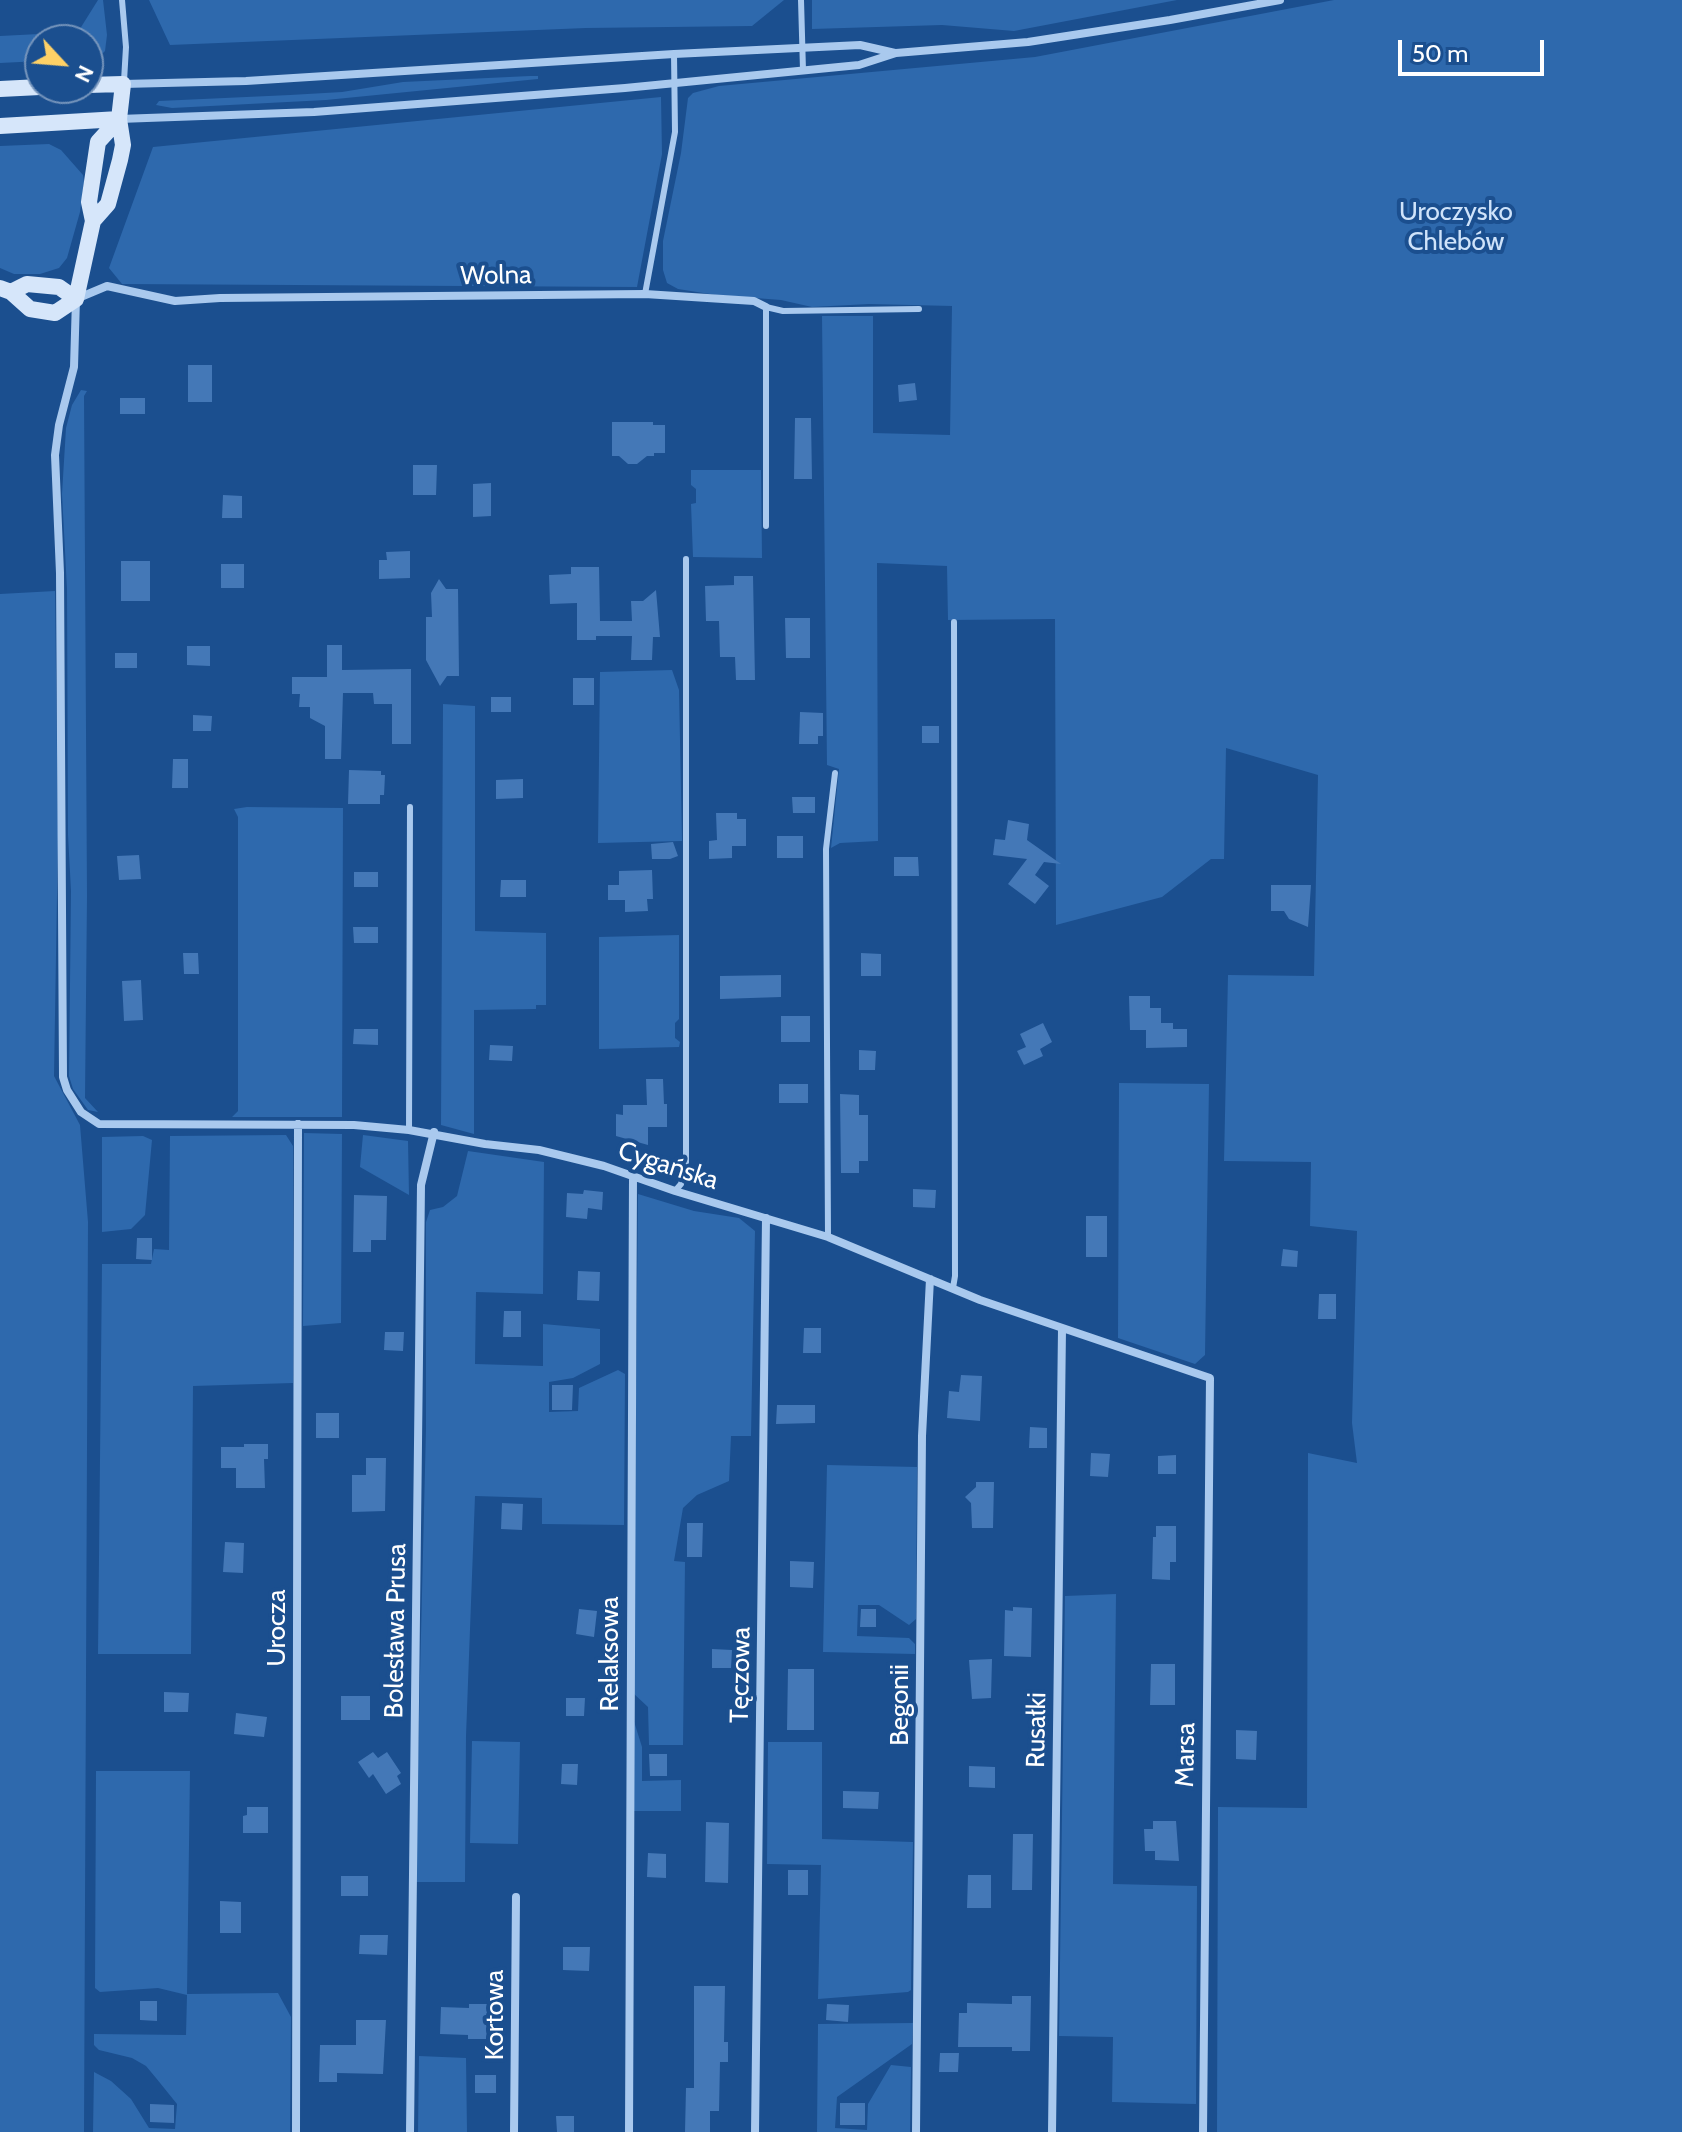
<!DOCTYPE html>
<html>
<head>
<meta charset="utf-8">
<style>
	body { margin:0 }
	#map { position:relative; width:1682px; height:2132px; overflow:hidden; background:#1b4f8f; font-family:Cabin,sans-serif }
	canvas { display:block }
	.north { position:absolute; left:24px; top:24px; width:80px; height:80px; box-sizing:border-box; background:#1b4f8f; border:2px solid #7695bc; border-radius:50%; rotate:116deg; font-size:22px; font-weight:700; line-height:32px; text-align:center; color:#fff }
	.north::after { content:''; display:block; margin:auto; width:28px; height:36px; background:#ffd166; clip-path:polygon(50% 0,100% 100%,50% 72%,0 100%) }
	.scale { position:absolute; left:1398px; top:40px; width:146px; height:36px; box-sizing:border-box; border:4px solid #fff; border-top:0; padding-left:10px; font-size:24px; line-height:28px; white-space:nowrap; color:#fff; -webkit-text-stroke:6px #1b4f8f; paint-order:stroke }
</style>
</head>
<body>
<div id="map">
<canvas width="1682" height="2132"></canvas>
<div class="north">N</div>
<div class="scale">50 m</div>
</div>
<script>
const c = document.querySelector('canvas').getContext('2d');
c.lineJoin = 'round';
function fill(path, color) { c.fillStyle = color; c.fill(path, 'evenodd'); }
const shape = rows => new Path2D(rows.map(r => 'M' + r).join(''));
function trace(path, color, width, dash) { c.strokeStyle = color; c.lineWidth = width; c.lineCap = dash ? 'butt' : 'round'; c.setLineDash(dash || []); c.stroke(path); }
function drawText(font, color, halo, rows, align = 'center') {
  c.font = font + ' Cabin,sans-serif'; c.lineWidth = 8; c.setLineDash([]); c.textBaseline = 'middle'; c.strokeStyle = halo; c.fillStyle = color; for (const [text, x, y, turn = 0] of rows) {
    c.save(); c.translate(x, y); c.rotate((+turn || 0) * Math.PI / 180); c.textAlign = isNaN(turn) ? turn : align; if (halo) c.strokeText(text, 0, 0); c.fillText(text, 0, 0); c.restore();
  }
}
const green = shape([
	[98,0,103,0,107,35,105,51,100,56,88,59,88,40,40,40,40,61,0,63,0,36,78,32],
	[149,0,784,0,752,26,586,28,170,45],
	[812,0,1177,0,1014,31,942,25,812,29],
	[1334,0,1682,0,1682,2132,1217,2132,1218,1807,1307,1808,1308,1453,1357,1463,1352,1423,1357,1231,1310,1226,1311,1162,1224,1161,1228,975,1314,976,1318,775,1226,748,1224,859,1211,859,1162,897,1056,925,1055,619,948,620,947,566,877,563,878,841,840,843,831,848,839,769,827,765,822,316,873,316,873,433,950,435,952,306,869,304,812,307,781,300,716,295,678,289,667,283,663,270,663,241,681,153,688,98,693,93,719,86,1035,57],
	[530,76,538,76,538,79,326,100,172,108,156,105,159,101,290,95,342,92,403,82],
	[661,97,662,154,637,287,122,284,109,268,153,147],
	[49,144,61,150,83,175,84,182,80,212,67,258,59,268,40,274,14,274,0,268,0,146],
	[81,390,87,391,84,396,87,896,85,1098,98,1112,88,1110,73,1089,69,1076,71,891,68,835,67,589,62,494,66,428,72,405],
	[691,470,761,470,762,558,693,557,691,504,696,503,696,489,691,485],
	[55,591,58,835,54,1076,80,1125,88,1222,84,2132,0,2132,0,594],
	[672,670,679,690,682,841,598,843,600,672],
	[443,704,475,706,475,931,546,933,546,1005,536,1005,536,1009,474,1010,474,1134,441,1125],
	[247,807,343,808,342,1117,232,1117,238,1111,238,817,234,809],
	[679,935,679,1019,675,1023,675,1038,680,1042,679,1047,599,1049,599,937],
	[1119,1083,1209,1084,1205,1355,1195,1364,1118,1338],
	[304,1133,342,1134,341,1323,303,1326],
	[286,1135,293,1146,293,1383,193,1386,191,1654,98,1654,102,1264,151,1264,154,1249,169,1250,170,1136],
	[363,1135,408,1141,409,1195,360,1167],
	[143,1136,152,1140,145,1215,131,1229,102,1232,102,1137],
	[468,1151,544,1162,543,1294,476,1292,475,1364,543,1366,543,1324,600,1329,600,1364,573,1378,549,1382,549,1412,578,1411,579,1388,618,1370,625,1374,624,1525,542,1524,542,1498,475,1496,466,1736,465,1882,415,1882,426,1428,426,1222,430,1210,443,1207,457,1196],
	[638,1194,694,1211,739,1218,755,1231,751,1436,731,1436,729,1481,697,1495,683,1508,674,1561,685,1562,683,1745,649,1745,648,1707,633,1693],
	[827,1465,917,1467,916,1619,909,1625,879,1605,858,1605,857,1636,909,1638,915,1644,915,1654,823,1652],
	[1116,1594,1113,1884,1197,1886,1196,2104,1112,2102,1113,2037,1059,2036,1065,1596],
	[632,1715,642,1747,642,1781,681,1780,681,1811,631,1811],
	[472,1741,520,1742,518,1844,470,1843],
	[768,1742,822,1742,822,1839,913,1842,911,1990,908,1992,818,1999,821,1865,767,1864],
	[96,1771,190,1771,187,1994,278,1993,291,2017,290,2132,93,2132,94,2072,111,2081,131,2099,149,2128,175,2129,177,2104,156,2078,146,2066,132,2058,99,2050,94,2045,94,2034,186,2035,187,1995,158,1988,100,1992,95,1988],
	[913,2023,912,2044,837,2097,835,2128,867,2130,868,2104,891,2065,911,2067,910,2132,817,2132,818,2024],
	[419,2056,466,2058,467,2132,418,2132]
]);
const building = shape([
	[188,365,212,365,212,402,188,402],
	[915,383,917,400,899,402,898,385],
	[120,398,145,398,145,414,120,414],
	[795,418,811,418,812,479,794,479],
	[612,422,653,422,653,425,665,425,665,453,654,453,654,456,647,456,637,464,628,464,619,456,612,456],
	[413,465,437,465,436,495,413,495],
	[491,483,491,516,473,517,473,484],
	[223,495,242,496,242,518,222,518],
	[410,551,410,578,379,579,379,560,387,560,386,552],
	[121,561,150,561,150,601,121,601],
	[221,564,244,564,244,588,221,588],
	[571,567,599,567,600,621,632,621,631,601,643,601,656,590,660,637,653,637,652,660,631,660,632,636,596,636,596,640,577,640,577,603,550,604,549,575,571,574],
	[734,576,753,576,755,680,736,680,735,657,720,657,719,621,706,621,705,586,734,585],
	[439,579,446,589,458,589,459,676,447,676,440,686,426,660,426,617,432,617,431,593],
	[785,618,810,618,810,658,786,658],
	[327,645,342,645,342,670,411,669,411,744,392,744,392,704,374,704,373,693,343,693,341,759,325,759,325,726,310,718,310,707,299,707,300,694,292,694,292,677,327,677],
	[187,646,210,646,210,666,187,665],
	[115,653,137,653,137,668,115,668],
	[573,678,594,678,594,705,573,705],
	[491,697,511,697,511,712,491,712],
	[800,712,823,713,823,736,818,736,818,744,799,744],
	[193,715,212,716,211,731,193,731],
	[922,726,939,726,939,743,922,743],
	[173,759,188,759,188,788,172,788],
	[349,770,381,771,381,775,385,775,384,795,380,795,380,804,348,804],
	[523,779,523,798,496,799,496,780],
	[792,797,815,797,815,813,793,813],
	[716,813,737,813,737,819,746,819,746,846,732,846,732,858,709,859,709,841,717,840],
	[1008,820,1029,824,1027,840,1061,864,1044,862,1035,875,1049,886,1035,904,1008,884,1027,859,993,855,995,839,1005,840],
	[777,836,803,836,803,858,777,858],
	[673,842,678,856,670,859,652,859,651,844],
	[139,855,141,879,119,880,117,856],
	[894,857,918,857,919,876,894,876],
	[652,870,653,899,647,899,648,911,625,912,625,900,608,900,608,885,619,885,619,871],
	[354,872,378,872,378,887,354,887],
	[501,880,526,880,526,897,500,897],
	[1271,885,1311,885,1308,927,1289,919,1284,911,1271,911],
	[353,927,378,927,378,943,354,943],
	[183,953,198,953,199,974,184,974],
	[861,953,881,954,881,976,861,976],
	[781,975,781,997,720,999,720,976],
	[141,980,143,1020,124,1021,122,981],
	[1129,996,1150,996,1150,1008,1161,1008,1161,1023,1173,1023,1173,1029,1187,1029,1187,1047,1146,1048,1146,1030,1130,1030],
	[781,1016,810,1016,810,1042,781,1042],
	[1043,1023,1052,1042,1040,1049,1043,1056,1024,1065,1017,1051,1026,1047,1020,1034],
	[354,1029,378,1029,378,1045,353,1044],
	[490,1045,513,1046,512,1061,489,1060],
	[859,1050,876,1051,875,1070,859,1070],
	[646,1079,663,1079,664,1104,667,1104,667,1127,648,1127,648,1145,616,1136,616,1114,623,1115,623,1105,647,1105],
	[779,1084,808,1084,808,1103,779,1103],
	[840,1094,859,1095,859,1115,868,1115,868,1161,859,1161,859,1173,841,1173],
	[913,1189,936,1190,935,1208,913,1207],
	[584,1190,603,1192,602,1210,588,1208,587,1219,566,1217,567,1193,583,1194],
	[354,1195,387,1196,386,1240,371,1240,371,1252,353,1252],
	[1086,1216,1107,1216,1107,1257,1086,1257],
	[137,1238,152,1238,152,1260,136,1259],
	[1283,1249,1298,1251,1297,1267,1281,1266],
	[578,1271,600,1272,599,1301,577,1300],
	[1319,1294,1336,1294,1336,1319,1318,1319],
	[504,1311,521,1311,521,1337,503,1337],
	[804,1328,821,1328,821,1353,803,1353],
	[385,1332,404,1332,403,1351,384,1350],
	[961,1375,982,1376,980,1421,947,1418,949,1391,959,1392],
	[552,1385,573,1385,572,1410,552,1410],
	[777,1405,815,1405,815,1423,776,1424],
	[316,1413,339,1413,339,1438,316,1438],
	[1030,1427,1047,1428,1047,1448,1029,1448],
	[244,1444,268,1444,268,1459,264,1459,265,1488,236,1488,236,1468,221,1468,221,1447,244,1447],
	[1091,1453,1110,1454,1108,1477,1090,1476],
	[1176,1455,1176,1474,1158,1474,1158,1456],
	[366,1458,386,1458,385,1511,352,1512,352,1475,366,1475],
	[976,1482,994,1482,993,1528,972,1528,971,1503,965,1497,976,1487],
	[502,1503,523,1504,522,1530,501,1529],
	[687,1523,703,1523,702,1557,687,1557],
	[1156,1526,1176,1526,1176,1562,1170,1562,1170,1580,1152,1579,1153,1537,1156,1537],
	[225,1542,244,1543,243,1573,223,1572],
	[790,1561,814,1562,813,1588,790,1587],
	[1013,1607,1032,1608,1031,1657,1004,1656,1005,1610,1013,1611],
	[579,1609,597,1611,594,1637,576,1634],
	[861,1609,876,1609,876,1627,860,1627],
	[712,1649,732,1650,731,1668,712,1668],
	[992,1659,991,1698,972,1699,969,1660],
	[1151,1664,1175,1664,1175,1705,1150,1705],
	[788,1669,814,1669,814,1730,787,1730],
	[164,1692,189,1693,188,1712,164,1712],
	[341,1696,370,1696,370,1720,341,1720],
	[566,1698,585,1698,584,1716,566,1716],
	[236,1713,267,1717,264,1737,234,1734],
	[1236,1730,1257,1731,1256,1760,1236,1759],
	[373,1752,378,1758,387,1752,401,1773,397,1776,401,1784,386,1794,373,1774,369,1778,358,1762],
	[649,1754,667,1754,667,1776,650,1776],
	[562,1764,578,1764,577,1785,561,1784],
	[969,1766,995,1767,995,1788,969,1787],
	[843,1791,879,1792,878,1809,843,1808],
	[247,1807,268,1807,268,1833,243,1833,243,1816,247,1815],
	[1153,1821,1176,1821,1179,1861,1155,1860,1155,1851,1145,1851,1144,1829,1153,1829],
	[706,1822,729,1823,728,1883,705,1882],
	[1013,1834,1033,1834,1032,1890,1012,1890],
	[648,1853,666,1854,666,1878,647,1877],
	[788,1870,808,1870,808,1895,788,1895],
	[968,1875,991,1875,991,1908,967,1908],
	[341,1876,368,1876,368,1896,341,1896],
	[220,1901,241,1902,241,1933,220,1933],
	[360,1935,388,1935,387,1955,359,1954],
	[563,1947,590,1947,589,1971,563,1970],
	[694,1986,725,1986,724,2042,728,2042,728,2062,720,2062,719,2111,710,2111,710,2132,685,2132,686,2088,694,2088],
	[1012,1996,1031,1996,1030,2051,1012,2051,1012,2047,958,2047,959,2013,967,2013,967,2003,1012,2004],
	[140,2001,157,2001,157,2021,140,2020],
	[469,2004,487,2004,487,2020,492,2025,487,2029,486,2039,468,2039,468,2035,440,2034,441,2007,469,2008],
	[827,2004,849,2005,848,2022,826,2020],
	[356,2020,386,2020,383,2074,337,2073,337,2082,319,2082,320,2045,356,2045],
	[940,2053,959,2053,958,2072,939,2072],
	[475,2075,496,2075,496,2093,475,2093],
	[840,2103,865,2103,865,2125,840,2125],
	[150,2104,174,2105,174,2123,150,2122],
	[556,2116,574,2116,574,2132,557,2132]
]);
const lane = shape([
	[122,0,126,47,124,81],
	[801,0,803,70],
	[645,294,675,132,674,54],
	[766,526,766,307,783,311,919,309],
	[409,1130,410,807],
	[675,1191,681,1184,686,1162,686,559],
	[828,1237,826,849,835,773],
	[953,1288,955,1276,954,622]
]);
const street = shape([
	[123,84,246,81,674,54,860,45,895,53],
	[119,119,314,112,625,88,859,65,896,53,1028,42,1170,20,1280,0],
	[766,307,754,301,645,294,220,298,175,301,107,286,76,299,74,367,59,425,55,455,60,573,63,1077,67,1090,81,1112,99,1124,354,1125,409,1130,485,1144,539,1150,604,1166,675,1191,828,1237,980,1300,1210,1378,1203,2132],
	[296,2132,298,1124],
	[410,2132,421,1185,434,1132],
	[514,2132,516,1897],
	[629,2132,633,1176],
	[755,2132,766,1218],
	[916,2132,922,1436,930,1279],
	[1052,2132,1062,1329]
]);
const secondary = shape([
	[88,85,123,84,119,119,123,145,120,160,108,204,93,221],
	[0,89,40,87],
	[0,126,119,119],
	[0,288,11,292,30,309,55,313,76,299,93,221,89,202,98,142,119,119],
	[11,292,27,284,59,287,76,299]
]);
const parkNames = [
	["Uroczysko",1456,212],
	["Chlebów",1456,242]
];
const streetNames = [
	["Wolna",496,276,-1],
	["Cygańska",668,1166,18],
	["Urocza",277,1628,-90],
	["Bolesława Prusa",396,1631,-89],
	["Relaksowa",610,1654,-90],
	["Tęczowa",741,1675,-89],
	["Begonii",900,1705,-90],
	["Rusałki",1037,1730,-89],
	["Marsa",1186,1755,-89],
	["Kortowa",495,2015,-90]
];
fill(green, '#2e69ad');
fill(building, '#4478b7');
trace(lane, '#a9c9ee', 6);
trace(street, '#a9c9ee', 8);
trace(secondary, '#d6e6fa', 16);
drawText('26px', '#cfe3fa', '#1b4f8f', parkNames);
drawText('26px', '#fff', '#1b4f8f', streetNames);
</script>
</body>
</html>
